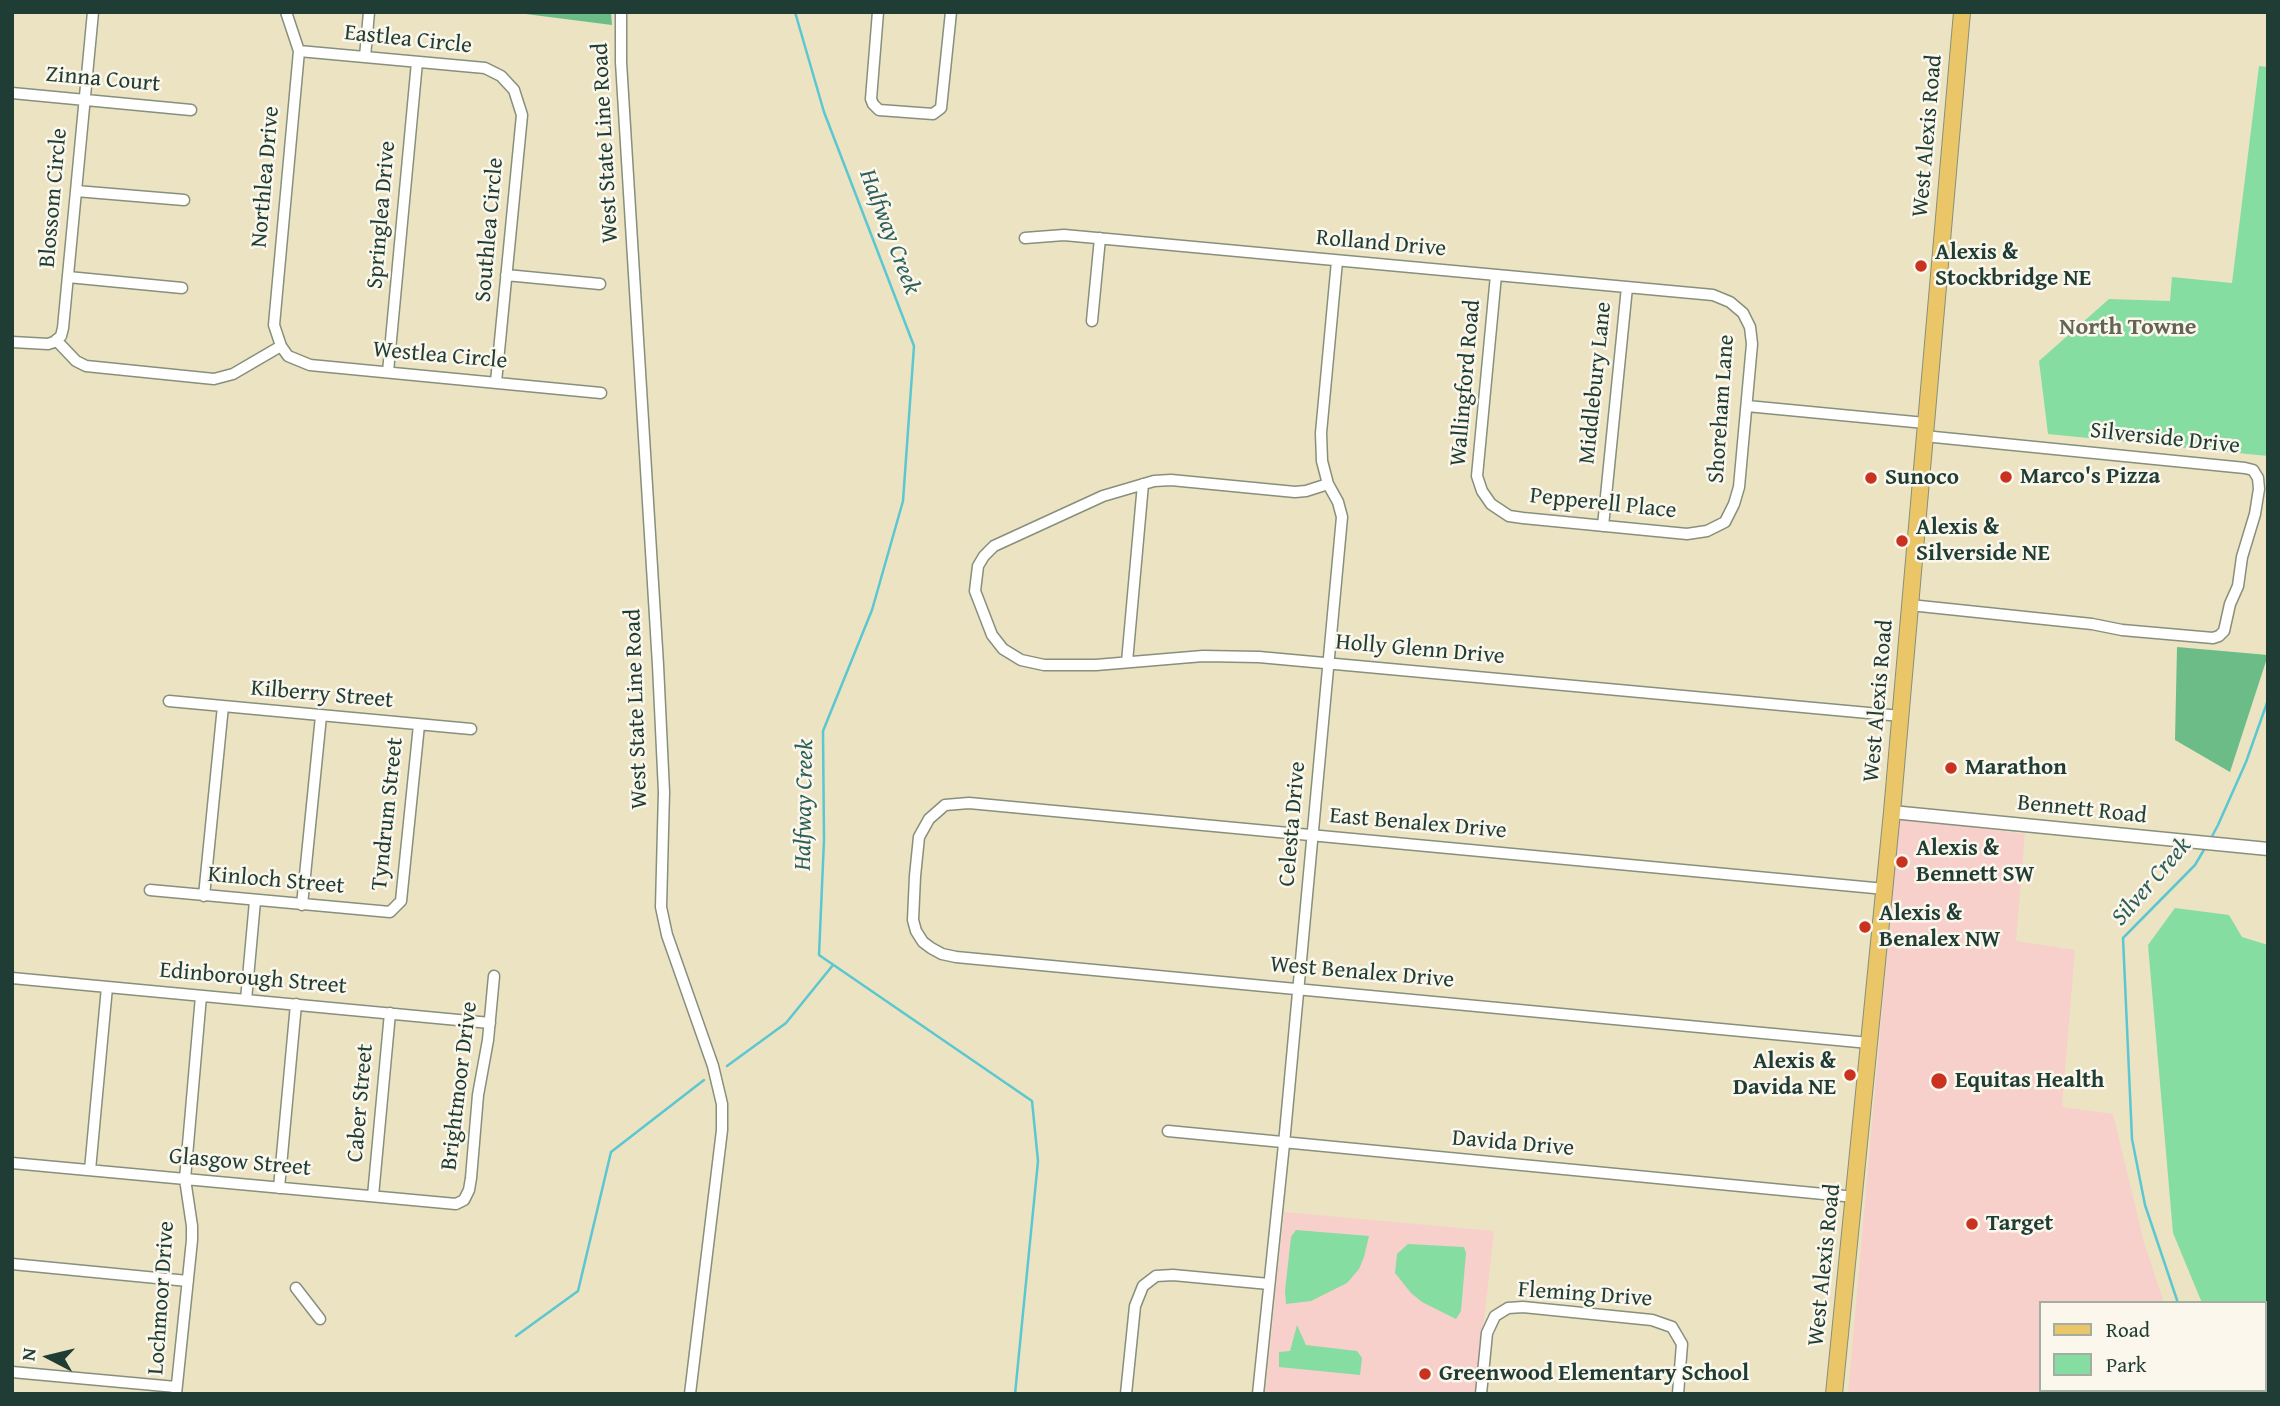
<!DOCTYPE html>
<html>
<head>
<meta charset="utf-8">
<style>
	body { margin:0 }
	#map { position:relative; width:2280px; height:1406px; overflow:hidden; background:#ece3c3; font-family:"Gentium Book Plus",serif }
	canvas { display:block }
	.frame { position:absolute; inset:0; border:14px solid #1f3d34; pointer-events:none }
	.legend { position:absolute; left:2039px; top:1301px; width:228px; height:91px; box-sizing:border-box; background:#fbf7ec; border:2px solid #a3ada2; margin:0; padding:9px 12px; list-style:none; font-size:21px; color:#1f3d34 }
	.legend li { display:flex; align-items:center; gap:14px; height:35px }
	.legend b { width:35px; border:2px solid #a3ada2 }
	.north { position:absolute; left:14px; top:1322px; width:70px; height:70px; -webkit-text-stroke:5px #fbf7ec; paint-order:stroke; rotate:277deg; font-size:19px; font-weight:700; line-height:28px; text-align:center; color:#1f3d34 }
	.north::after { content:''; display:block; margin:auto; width:24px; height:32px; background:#1f3d34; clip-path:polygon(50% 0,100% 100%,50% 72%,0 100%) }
</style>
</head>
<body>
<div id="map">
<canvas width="2280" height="1406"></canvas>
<div class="frame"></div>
<ul class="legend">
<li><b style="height:9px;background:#eac669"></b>Road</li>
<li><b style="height:19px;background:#85dda2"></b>Park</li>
</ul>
<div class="north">N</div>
</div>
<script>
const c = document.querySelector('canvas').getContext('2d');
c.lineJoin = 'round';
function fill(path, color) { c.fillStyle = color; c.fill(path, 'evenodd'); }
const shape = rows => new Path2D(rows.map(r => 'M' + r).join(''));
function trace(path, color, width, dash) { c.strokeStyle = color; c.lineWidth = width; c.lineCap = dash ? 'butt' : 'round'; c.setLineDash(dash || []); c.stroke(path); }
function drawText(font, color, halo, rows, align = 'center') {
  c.font = font + ' "Gentium Book Plus",serif'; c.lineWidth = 5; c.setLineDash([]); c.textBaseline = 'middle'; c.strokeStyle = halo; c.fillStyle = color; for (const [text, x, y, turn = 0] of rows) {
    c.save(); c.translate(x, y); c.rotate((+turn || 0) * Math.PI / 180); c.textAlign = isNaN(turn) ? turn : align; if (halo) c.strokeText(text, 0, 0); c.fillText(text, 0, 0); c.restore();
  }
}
const built = shape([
	[1899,817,2025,834,2016,941,2075,950,2062,1107,2113,1114,2144,1242,2164,1303,2040,1303,2040,1390,2198,1390,2200,1394,1848,1394],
	[1284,1212,1494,1231,1476,1394,1265,1394]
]);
const green = shape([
	[2259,66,2268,67,2268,456,2048,434,2039,361,2109,299,2170,301,2172,277,2232,283],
	[2175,908,2229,915,2242,937,2268,945,2268,1394,2238,1394,2237,1390,2264,1390,2264,1303,2202,1303,2173,1233,2148,945],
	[1296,1230,1369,1236,1364,1257,1359,1269,1347,1283,1311,1301,1286,1304,1285,1291,1291,1237],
	[1408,1244,1464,1247,1466,1253,1461,1311,1456,1319,1422,1302,1411,1293,1395,1273,1397,1254],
	[1297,1325,1306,1345,1357,1351,1362,1358,1360,1375,1279,1367,1279,1352,1290,1351]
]);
const forest = shape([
	[510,12,611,12,612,25],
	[2177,647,2268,655,2230,772,2175,740]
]);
const stream = shape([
	[795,12,824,112,914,346,903,501,872,610,823,731,824,840,819,955,1032,1101,1038,1161,1015,1394],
	[2210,840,2218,825,2246,762,2268,700],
	[727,1066,786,1023,833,965],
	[2178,1303,2145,1205,2132,1139,2123,938,2195,865,2205,848],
	[516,1336,578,1291,611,1152,704,1080],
	[2225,1390,2227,1394]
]);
const minor = shape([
	[286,12,299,51,274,325,281,346,288,356,310,365,601,393],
	[621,12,621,62,658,665,664,792,661,907,667,935,713,1066,722,1104,722,1130,690,1394],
	[878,12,871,99,873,104,879,110,933,114,941,108,951,12],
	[299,51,485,68,501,76,514,90,522,115,496,382],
	[365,57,369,12],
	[12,93,191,110],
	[76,191,184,200],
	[1025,238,1064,235,1713,295,1730,302,1743,313,1750,327,1752,344,1739,487,1734,504,1725,522,1707,531,1687,534,1523,518,1509,516,1491,504,1482,491,1477,476,1496,275],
	[506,275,600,284],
	[68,277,182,288],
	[1092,321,1100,238],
	[56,340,76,361,86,366,214,379,233,374,281,346],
	[12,342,48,344,54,342,61,336,63,328,93,12],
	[388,372,417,62],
	[1747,406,1925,423],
	[1328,484,1306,491,1295,492,1171,480,1154,481,1103,496,994,546,984,556,978,566,975,591,992,635,1003,649,1021,660,1044,665,1096,665,1203,656,1259,657,1901,716],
	[1603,526,1627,287],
	[1910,605,2092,624,2122,630,2213,638,2219,636,2224,631,2230,604,2238,586,2242,557,2255,514,2259,489,2258,478,2253,470,2245,468,1924,436],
	[1127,662,1143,484],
	[169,701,471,729],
	[150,890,390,912,401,901,419,725],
	[204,896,223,706],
	[302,905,321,716],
	[12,978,490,1023],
	[246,1000,255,901],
	[1869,1043,956,957,942,954,931,948,923,942,916,931,913,920,915,876,919,837,929,819,945,805,969,803,1885,889],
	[1168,1131,1855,1197],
	[12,1163,456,1204,464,1200,469,1190,471,1178,478,1095,488,1040,494,976],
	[90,1170,107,987],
	[279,1188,296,1004],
	[373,1196,390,1013],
	[12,1264,188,1281],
	[296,1288,320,1319],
	[12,1372,176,1387],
	[176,1394,192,1240,192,1226,185,1179,201,996],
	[1126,1394,1135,1306,1143,1286,1156,1276,1173,1275,1269,1284],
	[1258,1394,1284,1144,1342,517,1338,502,1328,484,1322,461,1321,433,1337,261],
	[1481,1394,1487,1333,1495,1316,1508,1308,1523,1307,1652,1320,1672,1327,1682,1344,1678,1394]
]);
const tertiary = shape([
	[1892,812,2268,849]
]);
const primary = shape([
	[1834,1394,1892,812,1962,12]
]);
const markers = [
	[1921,266,7,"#c8321e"],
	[2006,477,7,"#c8321e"],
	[1871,478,7,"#c8321e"],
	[1902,541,7,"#c8321e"],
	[1951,768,7,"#c8321e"],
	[1902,862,7,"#c8321e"],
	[1865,927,7,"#c8321e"],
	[1850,1075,7,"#c8321e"],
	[1939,1081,9,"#c8321e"],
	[1972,1224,7,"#c8321e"],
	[1425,1374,7,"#c8321e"]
];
const streetNames = [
	["Eastlea Circle",408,40,6],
	["Zinna Court",103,80,5],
	["West Alexis Road",1928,136,-85],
	["West State Line Road",606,143,-93],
	["Northlea Drive",266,177,-85],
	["Blossom Circle",54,198,-85],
	["Springlea Drive",382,215,-85],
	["Southlea Circle",490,230,-85],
	["Rolland Drive",1381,244,5],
	["Westlea Circle",440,356,5],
	["Wallingford Road",1466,383,-85],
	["Middlebury Lane",1596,383,-84],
	["Shoreham Lane",1722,409,-86],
	["Silverside Drive",2165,439,6],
	["Pepperell Place",1603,504,6],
	["Holly Glenn Drive",1420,650,5],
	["Kilberry Street",322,695,5],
	["West Alexis Road",1879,701,-85],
	["West State Line Road",637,709,-92],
	["Bennett Road",2082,810,6],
	["Tyndrum Street",388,814,-84],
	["Celesta Drive",1293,824,-85],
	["East Benalex Drive",1418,824,5],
	["Kinloch Street",276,881,5],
	["West Benalex Drive",1362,973,5],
	["Edinborough Street",253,979,5],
	["Brightmoor Drive",460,1086,-83],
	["Caber Street",361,1103,-85],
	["Davida Drive",1513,1144,5],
	["Glasgow Street",240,1163,5],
	["West Alexis Road",1825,1265,-84],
	["Fleming Drive",1585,1295,4],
	["Lochmoor Drive",162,1298,-86]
];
const poiNames = [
	["Alexis &",1935,253],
	["Stockbridge NE",1935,279],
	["Marco's Pizza",2020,477],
	["Sunoco",1885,478],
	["Alexis &",1916,528],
	["Silverside NE",1916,554],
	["Marathon",1965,768],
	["Alexis &",1916,849],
	["Bennett SW",1916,875],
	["Alexis &",1879,914],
	["Benalex NW",1879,940],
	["Alexis &",1836,1062,"right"],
	["Davida NE",1836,1088,"right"],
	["Equitas Health",1955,1081],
	["Target",1986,1224],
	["Greenwood Elementary School",1439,1374]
];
const waterNames = [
	["Halfway Creek",889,232,69],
	["Halfway Creek",805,805,-89],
	["Silver Creek",2152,882,-49]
];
const neighbourhoodNames = [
	["North Towne",2128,328]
];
fill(built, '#f7d0cb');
fill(green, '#85dda2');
fill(forest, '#6cbc88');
trace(stream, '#5ac7d1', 2.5);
trace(minor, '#86907c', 13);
trace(tertiary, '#86907c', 15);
trace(primary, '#86907c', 18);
trace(minor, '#fff', 10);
trace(tertiary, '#fff', 12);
trace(primary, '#eac669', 16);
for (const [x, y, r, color] of markers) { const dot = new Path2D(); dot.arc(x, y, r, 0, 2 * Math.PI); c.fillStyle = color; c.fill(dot); trace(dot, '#fbf7ec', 2.5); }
drawText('23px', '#1f3d34', '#fbf7ec', streetNames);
drawText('bold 23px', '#1f3d34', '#fbf7ec', poiNames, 'left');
drawText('italic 24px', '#2e605b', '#fbf7ec', waterNames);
drawText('bold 24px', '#646454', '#fbf7ec', neighbourhoodNames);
</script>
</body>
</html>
